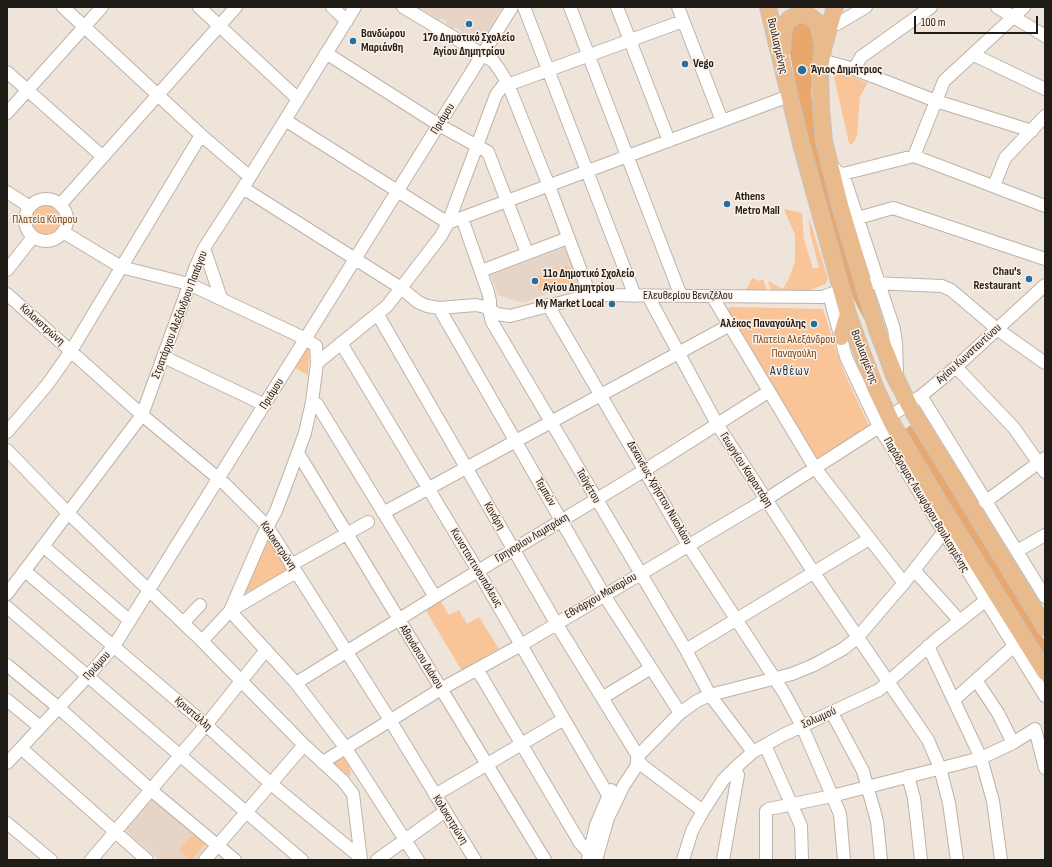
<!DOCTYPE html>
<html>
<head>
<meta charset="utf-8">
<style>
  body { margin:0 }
  #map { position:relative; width:1052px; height:867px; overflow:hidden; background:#efe4da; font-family:"Sofia Sans Condensed",sans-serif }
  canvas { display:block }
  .frame { position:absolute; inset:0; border:8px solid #201c18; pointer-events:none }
  .scale { position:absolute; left:914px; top:16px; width:124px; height:18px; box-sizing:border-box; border:2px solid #201c18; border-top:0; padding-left:5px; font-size:12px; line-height:14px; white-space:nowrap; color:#201c18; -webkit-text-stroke:3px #fdf1e7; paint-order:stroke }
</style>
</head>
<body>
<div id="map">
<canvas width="1052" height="867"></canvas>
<div class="frame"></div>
<div class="scale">100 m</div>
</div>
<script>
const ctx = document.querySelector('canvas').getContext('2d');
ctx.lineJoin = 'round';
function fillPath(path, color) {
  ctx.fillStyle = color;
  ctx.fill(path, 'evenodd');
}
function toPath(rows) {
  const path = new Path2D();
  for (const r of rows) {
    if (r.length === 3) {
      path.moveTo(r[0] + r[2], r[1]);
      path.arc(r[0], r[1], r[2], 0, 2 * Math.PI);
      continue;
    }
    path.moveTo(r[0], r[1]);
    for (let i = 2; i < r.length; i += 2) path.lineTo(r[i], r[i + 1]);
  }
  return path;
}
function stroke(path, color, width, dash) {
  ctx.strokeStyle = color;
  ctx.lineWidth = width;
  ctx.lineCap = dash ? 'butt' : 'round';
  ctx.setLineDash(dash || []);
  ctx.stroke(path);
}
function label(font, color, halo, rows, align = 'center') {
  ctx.font = font + ' "Sofia Sans Condensed",sans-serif';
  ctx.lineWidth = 3;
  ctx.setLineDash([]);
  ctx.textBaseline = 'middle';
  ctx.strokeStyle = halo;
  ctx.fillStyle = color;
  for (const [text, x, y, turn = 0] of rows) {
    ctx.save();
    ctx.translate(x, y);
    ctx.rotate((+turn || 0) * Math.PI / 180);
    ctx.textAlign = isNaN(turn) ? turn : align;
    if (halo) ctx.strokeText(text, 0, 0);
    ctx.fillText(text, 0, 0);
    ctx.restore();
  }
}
fillPath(toPath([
  [417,7,503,7,481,43,474,39,471,42,461,34,461,31,456,28,452,29,446,26,446,21,442,19,439,20],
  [565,247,580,289,565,293,562,288,523,303,498,295,491,275],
  [151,799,153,799,207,843,206,848,196,860,159,860,127,832,126,827]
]), '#e6d5c6');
fillPath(toPath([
  [844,73,868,83,860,96,857,136,852,145,849,143,834,77,835,74],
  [45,220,16],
  [784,209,802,213,804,239,813,269,819,267,810,233,809,217,828,279,825,284,806,292,772,293,768,281,783,289,789,278,795,262,795,235],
  [567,265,573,282,541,294,535,277],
  [752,278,759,281,763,279,768,293,745,292],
  [730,307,823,309,842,368,869,426,817,459,731,318,728,309],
  [307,348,309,349,308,375,295,368],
  [269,538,289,569,244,594,267,539],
  [440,600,449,615,459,610,467,624,479,617,499,649,462,671,425,609],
  [345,754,351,773,350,777,333,763],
  [194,833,206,843,190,860,179,850]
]), '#f9c497');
fillPath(toPath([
  [807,21,817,38,811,93,819,155,857,292,893,393,886,379,865,321,851,294,809,154,787,39,790,23],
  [911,425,1045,641,1045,658,904,430]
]), '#e9a76c');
const minor = toPath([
  [63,7,201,135,250,177],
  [199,7,298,99],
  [332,7,347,21],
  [403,7,493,61,499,69,508,84,549,186,590,295],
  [524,7,635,296],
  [570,7,681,296],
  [617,7,669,141],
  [678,7,722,121],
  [997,7,1045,36],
  [829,26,837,24,866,7],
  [326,53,439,125,488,152,527,253],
  [974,55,1045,89],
  [821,60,854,69,936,101,1032,131],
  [854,69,861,57,931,7],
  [7,72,103,157],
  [7,113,102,7],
  [285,120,448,223,789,96],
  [914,156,944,81,1024,7],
  [829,163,838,172,843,174,914,156,1045,206],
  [843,174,894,329,896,343,897,372],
  [994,186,1005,158,1045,116],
  [243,188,401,288,418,302,427,306,439,308,476,305,485,307,497,314,510,316,590,295,822,297,842,290],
  [7,192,30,207],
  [46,220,21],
  [60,205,236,7],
  [462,218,488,292,490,301,490,314,492,322,686,650,710,695,753,752],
  [858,218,893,208,1045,259],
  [63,232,121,267,189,284,306,339,316,346,317,363,312,402,305,433,290,474,276,511,263,535,230,611,202,641],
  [204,248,221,298],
  [7,270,33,237],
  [481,271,568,238],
  [872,283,942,286,951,290,997,329,1045,363],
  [7,294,142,415,225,484,267,526,390,720,475,860],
  [648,296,717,424,814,573,928,740,940,768,949,803,957,860],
  [712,296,815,468,904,583],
  [831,302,846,357,879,427,1045,696],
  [548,305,688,545,784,693,802,726,840,814,844,860],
  [439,308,604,595,680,713],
  [378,315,556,623,638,756],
  [341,343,478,571,608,795],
  [164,357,265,405],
  [317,363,387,306,441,236,448,223,496,95,502,87,683,21],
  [956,367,1014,428,1045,472],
  [921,396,1045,597],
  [312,402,317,404,435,597],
  [889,417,921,396,956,367,1045,285],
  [7,432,47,385,71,351,201,135],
  [7,450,68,513,202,641,304,745,343,781,353,794,361,860],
  [298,453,545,860],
  [985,502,1045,458],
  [383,513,730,325],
  [43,546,130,621],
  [1017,551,1045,535],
  [291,565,368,522],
  [914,570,959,620],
  [25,571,206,725,270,783,360,857],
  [7,594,142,415,196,266,204,248,243,188,355,7],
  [7,607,302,860],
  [230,611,296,683,345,747,418,860],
  [230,611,296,572],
  [183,623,200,605],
  [928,646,981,758,993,801,1001,860],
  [686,650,869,539],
  [7,665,59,708,151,790,235,860],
  [477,669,580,843,589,853],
  [976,680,998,713,1013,743],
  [296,683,435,597,645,470,768,392],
  [602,698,651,668],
  [7,700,40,727],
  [954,700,1014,646],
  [832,713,863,771,877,821,881,860],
  [765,745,801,826,802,860],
  [21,748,147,860],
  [637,759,643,766,703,811],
  [323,762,441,689,521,645,765,500,879,427],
  [7,763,88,676,114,646,512,7],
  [908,776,914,798,921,860],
  [435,795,564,719],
  [7,823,51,860],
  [588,859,596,825,611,790],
  [91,860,206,725,266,650],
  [205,860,304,745],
  [377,860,444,812],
  [596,860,608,818,624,785,636,767,638,756,680,713,697,701,710,695,792,674,814,665,843,649,857,638,904,583,943,533],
  [683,860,692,831,703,811,723,780,735,768,753,752,783,735,879,690,938,638,985,601],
  [723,860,738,775,735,768],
  [766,860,766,811,769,809,832,796,981,758,1013,743,1035,729,1045,768]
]);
const major = toPath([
  [768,7,801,144,848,314,875,387,893,425,934,494,1045,672],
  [835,7,823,49,820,70,821,108,824,141,840,205,878,333,897,380,909,405,1045,627],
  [782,49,783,34,786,23,789,19,799,14,810,16,818,23,823,45],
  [841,337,848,314]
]);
stroke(minor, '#bdb2a9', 14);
stroke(major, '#c5c4c3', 18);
stroke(minor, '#fff', 12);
stroke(major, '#e9ba8c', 16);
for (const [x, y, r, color] of [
  [469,24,4,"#2070a1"],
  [353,41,4,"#2070a1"],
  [685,64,4,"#2070a1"],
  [802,70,5,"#2070a1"],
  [727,204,4,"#2070a1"],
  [1029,279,4,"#2070a1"],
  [535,281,4,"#2070a1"],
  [612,304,4,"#2070a1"],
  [814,324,4,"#2070a1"]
]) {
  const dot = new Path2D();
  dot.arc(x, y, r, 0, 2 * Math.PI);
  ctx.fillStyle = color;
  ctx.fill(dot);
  stroke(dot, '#fdf1e7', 1.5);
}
label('bold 12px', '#201c18', '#fdf1e7', [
  ["Βανδώρου",361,34],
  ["Μαριάνθη",361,48],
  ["17ο Δημοτικό Σχολείο",469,38,"center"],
  ["Αγίου Δημητρίου",469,52,"center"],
  ["Vego",693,64],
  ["Άγιος Δημήτριος",811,70],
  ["Athens",735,197],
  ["Metro Mall",735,211],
  ["Chau's",1021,272,"right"],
  ["Restaurant",1021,286,"right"],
  ["11ο Δημοτικό Σχολείο",543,274],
  ["Αγίου Δημητρίου",543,288],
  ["My Market Local",604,304,"right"],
  ["Αλέκος Παναγούλης",806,324,"right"]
], 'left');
label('12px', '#201c18', '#fdf1e7', [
  ["Βουλιαγμένης",777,46,77],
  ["Πριάμου",443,119,-58],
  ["Ελευθερίου Βενιζέλου",688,296],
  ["Στρατάρχου Αλεξάνδρου Παπάγου",180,315,-69],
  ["Κολοκοτρώνη",42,325,42],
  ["Αγίου Κωνσταντίνου",969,354,-42],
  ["Βουλιαγμένης",864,357,69],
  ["Πριάμου",272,394,-58],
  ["Γεωργίου Καφαντάρη",746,470,57],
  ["Ταϋγέτου",588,486,60],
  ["Τεμπών",545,492,60],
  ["Δεκανέως Χρήστου Νικολάου",659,493,60],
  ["Παράδρομος Λεωφόρου Βουλιαγμένης",926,505,59],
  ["Κανάρη",494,516,59],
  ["Γρηγορίου Λαμπράκη",532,538,-31],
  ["Κολοκοτρώνη",278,546,56],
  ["Κωνσταντινουπόλεως",476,568,59],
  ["Εθνάρχου Μακαρίου",601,596,-30],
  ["Αθανάσιου Διάκου",421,657,58],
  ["Πριάμου",97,666,-49],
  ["Κρυστάλλη",193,714,41],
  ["Σολωμού",819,718,-24],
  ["Κολοκοτρώνη",450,820,58]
]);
label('12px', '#74481d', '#fdf1e7', [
  ["Πλατεία Κύπρου",45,220],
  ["Πλατεία Αλεξάνδρου",794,340],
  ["Παναγούλη",794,354]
]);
ctx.letterSpacing = '1px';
label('13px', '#11364e', '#fdf1e7', [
  ["Ανθέων",790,372]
]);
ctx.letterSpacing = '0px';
</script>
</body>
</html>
